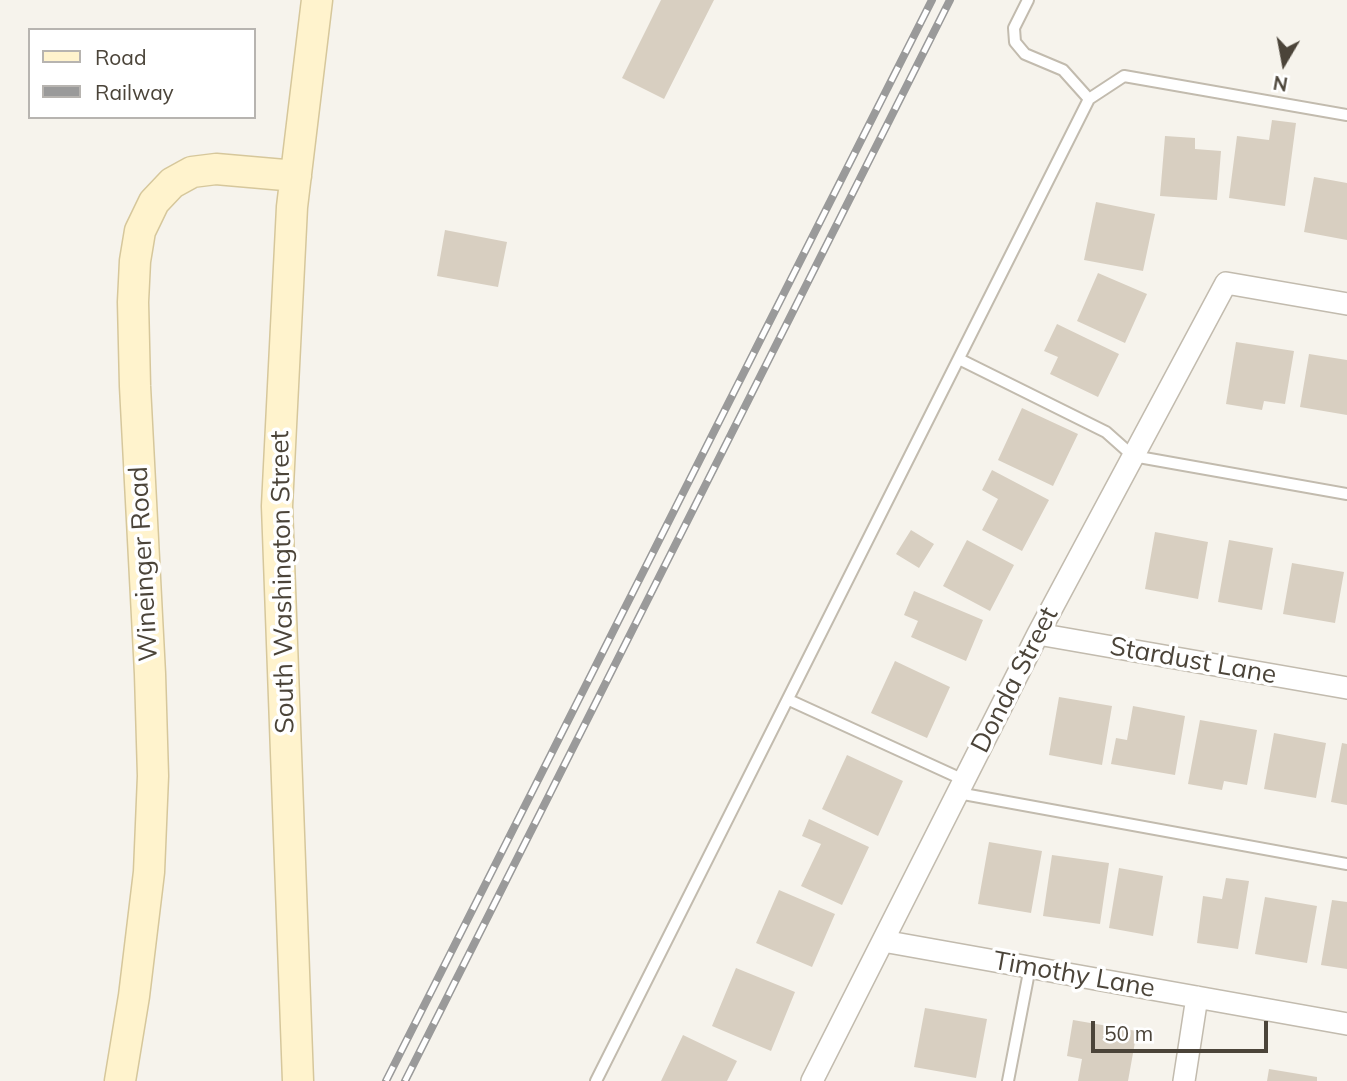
<!DOCTYPE html>
<html>
<head>
<meta charset="utf-8">
<style>
  body { margin:0 }
  #map { position:relative; width:1347px; height:1081px; overflow:hidden; background:#f6f3ec; font-family:Mulish,sans-serif }
  canvas { display:block }
  .legend { position:absolute; left:28px; top:28px; width:228px; height:91px; box-sizing:border-box; background:#fff; border:2px solid #b7b4b0; margin:0; padding:9px 12px; list-style:none; font-size:21px; color:#4b4439 }
  .legend li { display:flex; align-items:center; gap:14px; height:35px }
  .legend b { width:35px; border:2px solid #b7b4b0 }
  .north { position:absolute; left:1249px; top:28px; width:70px; height:70px; -webkit-text-stroke:5px #fff; paint-order:stroke; rotate:190deg; font-size:19px; font-weight:700; line-height:28px; text-align:center; color:#4b4439 }
  .north::after { content:''; display:block; margin:auto; width:24px; height:32px; background:#4b4439; clip-path:polygon(50% 0,100% 100%,50% 72%,0 100%) }
  .scale { position:absolute; left:1091px; top:1021px; width:177px; height:32px; box-sizing:border-box; border:4px solid #4b4439; border-top:0; padding-left:9px; font-size:21px; line-height:24px; white-space:nowrap; color:#4b4439; -webkit-text-stroke:5px #fff; paint-order:stroke }
</style>
</head>
<body>
<div id="map">
<canvas width="1347" height="1081"></canvas>
<ul class="legend">
<li><b style="height:9px;background:#fff3cd"></b>Road</li>
<li><b style="height:9px;background:#9a9a9a"></b>Railway</li>
</ul>
<div class="north">N</div>
<div class="scale">50 m</div>
</div>
<script>
const ctx = document.querySelector('canvas').getContext('2d');
ctx.lineJoin = 'round';
function fillPath(path, color) {
  ctx.fillStyle = color;
  ctx.fill(path, 'evenodd');
}
function toPath(rows) {
  const path = new Path2D();
  for (const r of rows) {
    path.moveTo(r[0], r[1]);
    for (let i = 2; i < r.length; i += 2) path.lineTo(r[i], r[i + 1]);
  }
  return path;
}
function stroke(path, color, width, dash) {
  ctx.strokeStyle = color;
  ctx.lineWidth = width;
  ctx.lineCap = dash ? 'butt' : 'round';
  ctx.setLineDash(dash || []);
  ctx.stroke(path);
}
function label(font, color, halo, rows, align = 'center') {
  ctx.font = font + ' Mulish,sans-serif';
  ctx.lineWidth = 7;
  ctx.setLineDash([]);
  ctx.textBaseline = 'middle';
  ctx.strokeStyle = halo;
  ctx.fillStyle = color;
  for (const [text, x, y, turn = 0] of rows) {
    ctx.save();
    ctx.translate(x, y);
    ctx.rotate((+turn || 0) * Math.PI / 180);
    ctx.textAlign = isNaN(turn) ? turn : align;
    if (halo) ctx.strokeText(text, 0, 0);
    ctx.fillText(text, 0, 0);
    ctx.restore();
  }
}
fillPath(toPath([
  [661,0,714,0,664,99,622,78],
  [1272,120,1296,123,1285,206,1229,198,1237,136,1269,140],
  [1165,136,1195,138,1195,149,1221,151,1217,200,1160,196],
  [1314,177,1347,183,1347,240,1304,232],
  [1096,202,1155,214,1143,271,1084,260],
  [445,230,507,242,498,287,437,276],
  [1098,273,1147,294,1125,343,1077,321],
  [1057,324,1119,354,1098,397,1050,374,1058,357,1044,351],
  [1236,342,1294,351,1285,404,1264,401,1262,410,1226,404],
  [1309,354,1347,360,1347,415,1300,407],
  [1022,408,1078,434,1053,486,998,460],
  [992,470,1049,500,1022,551,982,530,998,499,982,490],
  [911,530,934,544,919,568,896,554],
  [1155,532,1208,542,1198,599,1145,589],
  [967,540,1014,565,990,611,943,586],
  [1229,540,1273,548,1262,610,1218,602],
  [1292,563,1344,572,1335,623,1283,614],
  [914,591,983,620,966,661,911,637,918,621,904,615],
  [895,661,950,687,927,738,871,713],
  [1059,697,1112,706,1102,765,1049,755],
  [1133,706,1185,716,1175,775,1111,764,1116,738,1127,740],
  [1200,720,1257,730,1247,785,1224,781,1222,790,1188,784],
  [1274,733,1326,743,1316,798,1264,789],
  [1342,743,1347,744,1347,805,1331,802],
  [847,755,903,781,878,836,822,809],
  [809,819,869,847,842,905,801,886,821,844,802,836],
  [989,842,1042,851,1031,913,978,904],
  [1052,855,1109,863,1100,924,1043,916],
  [1119,868,1163,876,1153,936,1109,928],
  [1226,878,1249,881,1238,949,1197,943,1203,896,1222,899],
  [779,890,835,914,812,967,756,943],
  [1265,897,1317,906,1307,963,1255,954],
  [1332,900,1347,902,1347,969,1321,965],
  [736,968,795,992,771,1051,712,1026],
  [925,1008,987,1019,976,1078,914,1067],
  [1073,1020,1137,1031,1128,1081,1078,1081,1082,1059,1067,1056],
  [683,1035,737,1061,727,1081,661,1081],
  [1269,1069,1317,1077,1317,1081,1267,1081]
]), '#d8cfc1');
const lane = toPath([
  [1028,0,1014,28,1015,42,1025,54,1063,70,1089,99],
  [959,359,1106,432,1133,456,1347,494],
  [789,700,964,780],
  [958,793,1347,864],
  [596,1081,1089,99,1124,76,1347,115],
  [1008,1081,1030,967]
]);
const street = toPath([
  [1038,634,1347,688],
  [883,941,1347,1024],
  [812,1081,1038,634,1226,283,1347,304],
  [1184,1081,1197,997]
]);
const secondary = toPath([
  [120,1081,134,996,149,872,153,776,150,674,135,386,133,302,135,261,140,231,154,202,172,183,192,172,216,169,296,176],
  [298,1081,277,506,292,207,317,0]
]);
stroke(lane, '#c2bbae', 14);
stroke(street, '#c2bbae', 24);
stroke(secondary, '#d6c79b', 33);
stroke(lane, '#fff', 10);
stroke(street, '#fff', 21);
stroke(secondary, '#fff3cd', 30);
const rail = toPath([
  [386,1081,932,0],
  [405,1081,950,0]
]);
stroke(rail, '#9a9a9a', 8);
stroke(rail, '#fff', 5, [16]);
label('26px', '#4b4439', '#fff', [
  ["Wineinger Road",144,564,-93],
  ["South Washington Street",283,582,-91],
  ["Stardust Lane",1193,661,10],
  ["Donda Street",1015,680,-63],
  ["Timothy Lane",1074,975,10]
]);
</script>
</body>
</html>
